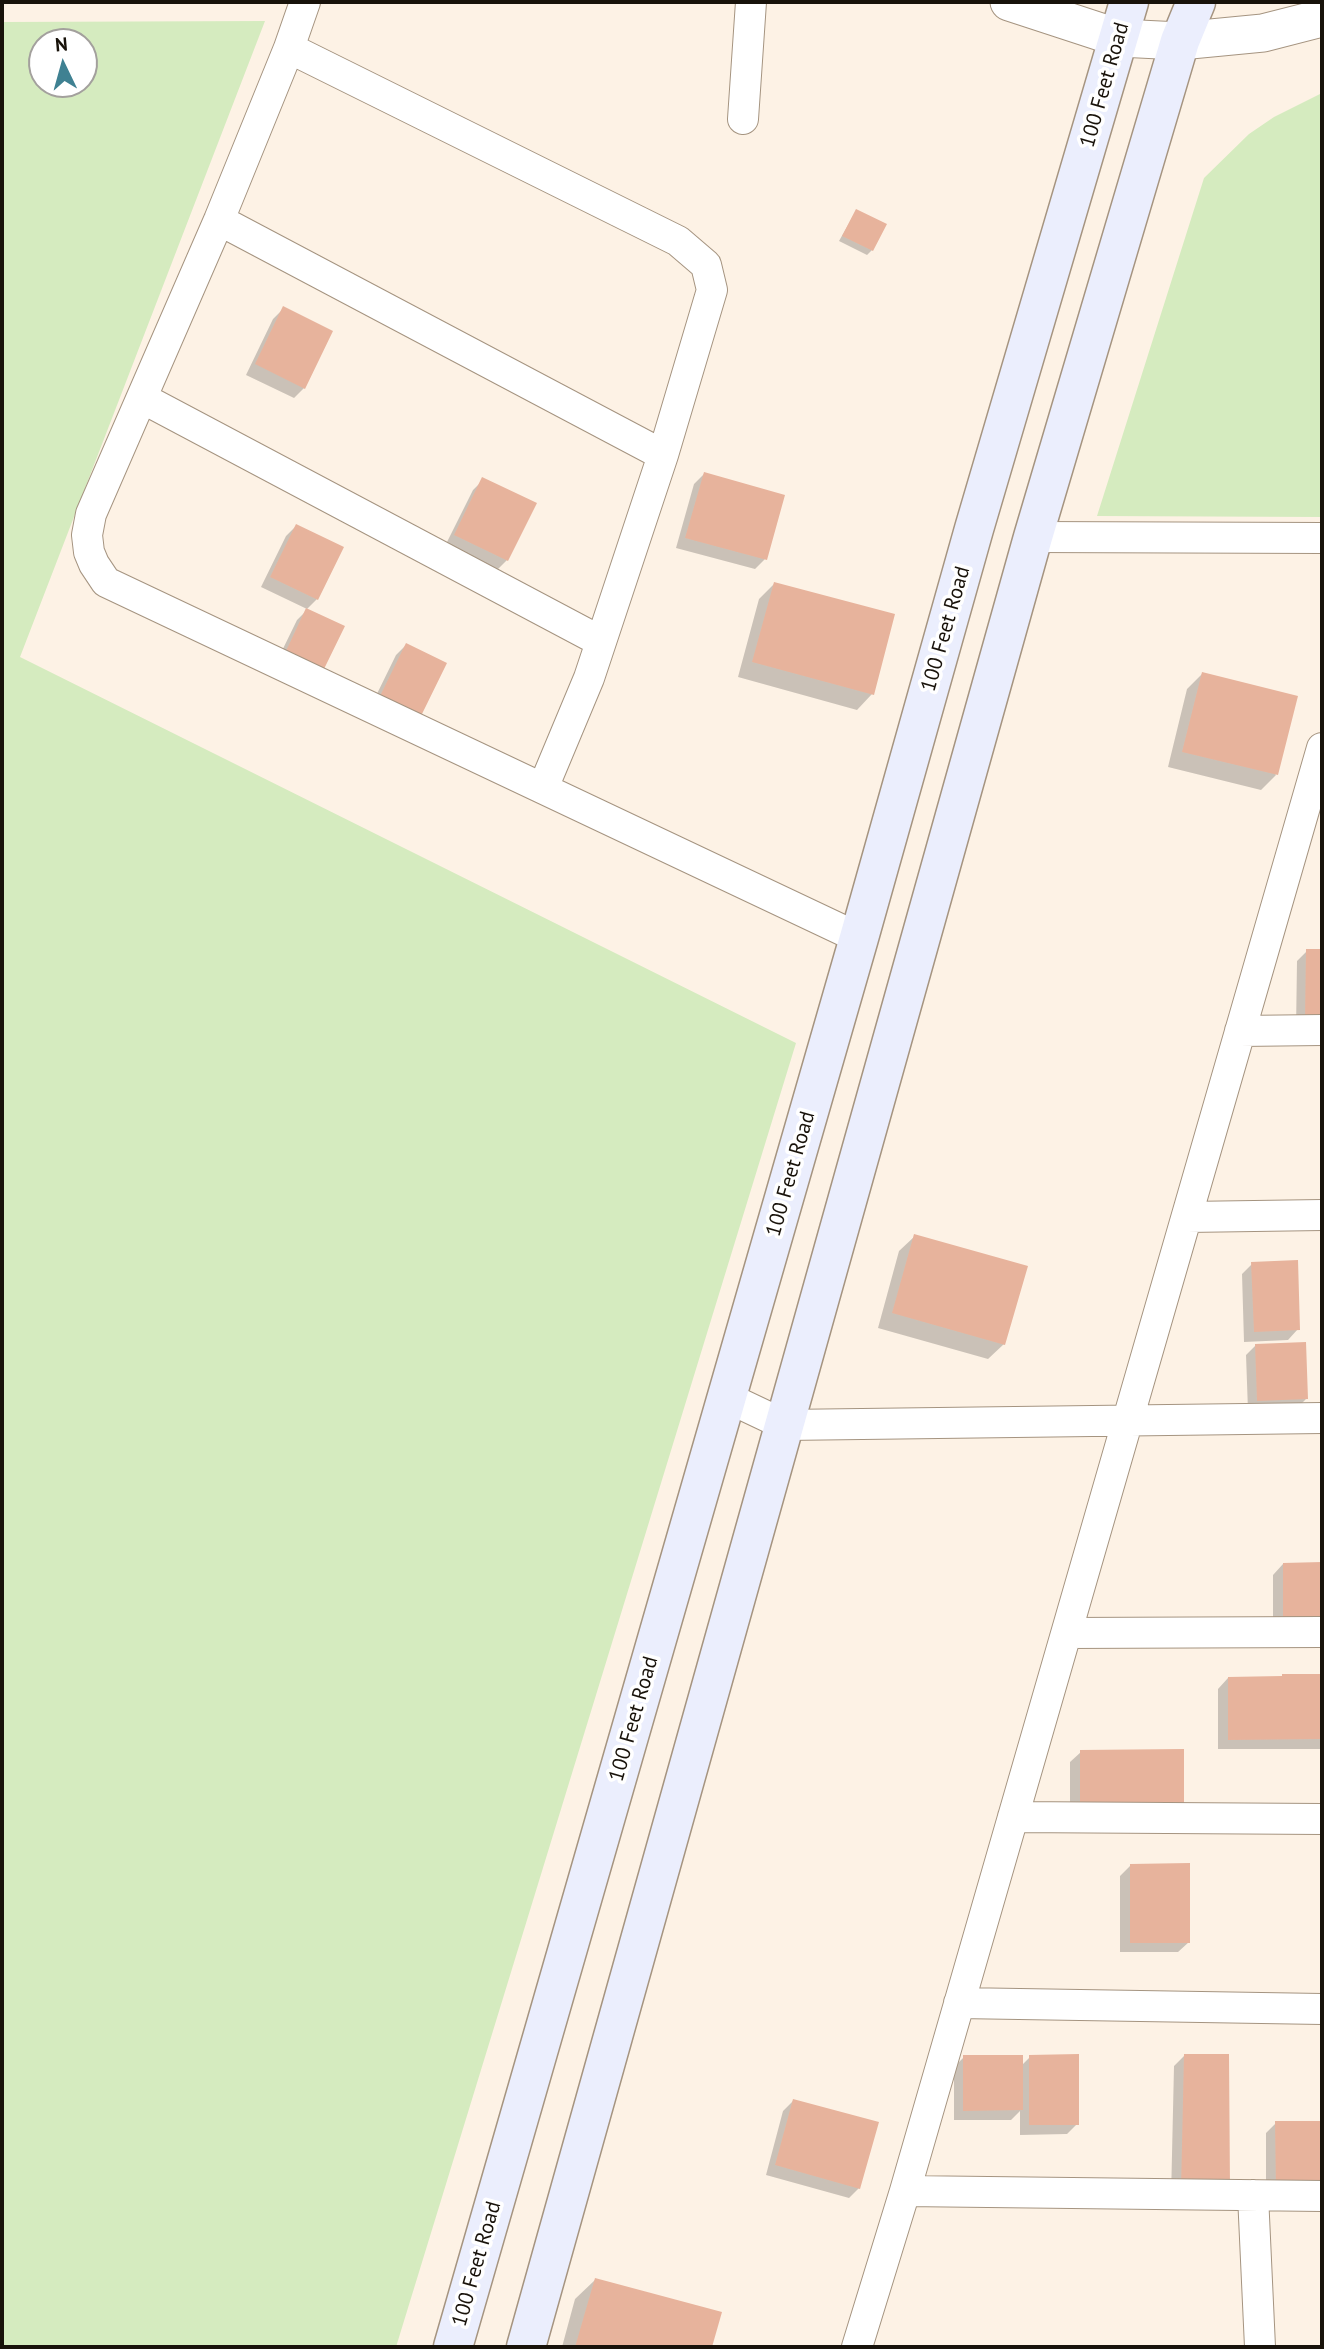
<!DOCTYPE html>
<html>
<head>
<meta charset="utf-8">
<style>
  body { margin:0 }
  #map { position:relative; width:1324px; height:2349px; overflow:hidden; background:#fdf2e5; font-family:"PT Sans",sans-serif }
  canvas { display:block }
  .frame { position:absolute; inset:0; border:4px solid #18120a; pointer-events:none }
  .north { position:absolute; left:28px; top:28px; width:70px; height:70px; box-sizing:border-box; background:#fff; border:2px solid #a3a09d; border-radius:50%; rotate:355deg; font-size:19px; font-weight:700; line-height:28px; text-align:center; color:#18120a }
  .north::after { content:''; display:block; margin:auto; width:24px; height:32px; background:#3f8192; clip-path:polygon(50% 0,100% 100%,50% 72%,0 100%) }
</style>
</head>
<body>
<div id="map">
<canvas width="1324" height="2349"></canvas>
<div class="frame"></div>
<div class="north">N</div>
</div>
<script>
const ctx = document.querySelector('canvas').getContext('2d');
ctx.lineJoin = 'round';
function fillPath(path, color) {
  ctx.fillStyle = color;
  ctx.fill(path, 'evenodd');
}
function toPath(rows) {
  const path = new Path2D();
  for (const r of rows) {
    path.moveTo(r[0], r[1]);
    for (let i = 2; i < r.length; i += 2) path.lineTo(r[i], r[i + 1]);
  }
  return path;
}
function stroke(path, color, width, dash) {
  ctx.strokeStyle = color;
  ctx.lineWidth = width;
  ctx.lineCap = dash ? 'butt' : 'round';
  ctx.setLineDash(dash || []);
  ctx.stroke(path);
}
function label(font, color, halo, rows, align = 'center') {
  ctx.font = font + ' "PT Sans",sans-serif';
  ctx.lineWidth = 7;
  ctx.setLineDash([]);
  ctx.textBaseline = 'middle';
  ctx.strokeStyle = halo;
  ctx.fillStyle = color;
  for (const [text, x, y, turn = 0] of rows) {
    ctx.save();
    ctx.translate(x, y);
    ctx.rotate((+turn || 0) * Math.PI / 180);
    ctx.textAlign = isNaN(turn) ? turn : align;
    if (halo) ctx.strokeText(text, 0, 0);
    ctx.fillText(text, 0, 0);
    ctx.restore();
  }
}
fillPath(toPath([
  [265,21,20,657,796,1043,396,2347,2,2347,2,22],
  [42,42,84,42,84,84,42,84],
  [1322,93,1322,517,1097,516,1204,178,1249,134,1274,117]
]), '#d5ebbf');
fillPath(toPath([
  [856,211,872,250,867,255,839,241],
  [283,309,304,388,294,398,246,375,273,319],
  [704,474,765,559,755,569,676,548,694,484],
  [483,480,507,560,497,570,445,546,473,490],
  [296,526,342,548,317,599,307,609,261,587,286,536],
  [774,584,872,694,857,710,738,677,759,599],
  [307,610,323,668,277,661,297,620],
  [406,645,445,664,371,706,396,655],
  [1202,674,1276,775,1261,790,1168,767,1187,689],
  [1307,951,1322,951,1322,1030,1296,1030,1297,961],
  [915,1236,1004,1344,988,1359,878,1328,899,1251],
  [1252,1264,1298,1329,1288,1340,1244,1342,1242,1274],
  [1256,1345,1306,1399,1296,1409,1248,1411,1246,1355],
  [1283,1564,1322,1564,1322,1634,1273,1634,1273,1575],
  [1322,1676,1322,1749,1218,1749,1218,1689,1228,1678],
  [1081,1752,1182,1809,1070,1820,1070,1762],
  [1130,1866,1189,1942,1178,1952,1120,1952,1120,1876],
  [1184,2056,1228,2188,1171,2198,1174,2066],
  [964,2057,1021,2066,1030,2057,1077,2124,1067,2134,1020,2135,1020,2111,1011,2120,954,2120,954,2067],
  [793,2101,859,2188,849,2198,766,2175,783,2111],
  [1276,2123,1322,2123,1322,2194,1266,2199,1266,2133],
  [595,2280,720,2313,710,2347,562,2347,575,2299]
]), '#0003');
fillPath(toPath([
  [856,209,887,224,873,251,842,236],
  [283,306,333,331,305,389,255,364],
  [704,472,785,495,767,560,685,538],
  [482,477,537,503,508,561,454,535],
  [296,524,344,547,318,600,270,577],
  [774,582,895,614,874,695,752,662],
  [306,608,345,626,324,669,286,651],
  [406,643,447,663,421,716,380,696],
  [1202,672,1298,696,1278,775,1182,752],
  [1306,949,1322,949,1322,1020,1305,1020],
  [914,1234,1028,1266,1005,1345,892,1313],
  [1298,1260,1300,1330,1254,1332,1251,1262],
  [1306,1342,1308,1399,1257,1401,1255,1344],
  [1322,1562,1322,1624,1283,1624,1283,1563],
  [1282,1674,1322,1674,1322,1739,1228,1740,1228,1677,1282,1676],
  [1184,1749,1184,1810,1080,1810,1080,1750],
  [1190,1863,1190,1943,1130,1943,1130,1864],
  [1079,2054,1079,2125,1029,2125,1029,2055],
  [1184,2054,1229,2054,1230,2189,1181,2189],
  [963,2055,1023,2055,1023,2110,963,2111],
  [793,2099,879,2122,860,2189,775,2165],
  [1275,2121,1322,2121,1322,2190,1276,2190],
  [595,2278,722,2312,712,2347,575,2347]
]), '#e7b39c');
const minor = toPath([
  [305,2,289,48,219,220,91,514,87,535,89,552,94,564,106,582,859,938],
  [289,48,678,241,706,265,712,290,663,455,589,678,543,788],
  [743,119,751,2],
  [219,220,663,455],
  [142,398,600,641],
  [1033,537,1322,538],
  [1240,1031,1322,1030],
  [1187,1217,1322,1215],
  [726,1397,785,1425,1322,1418],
  [1067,1633,1322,1632],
  [1013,1817,1322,1819],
  [959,2003,1322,2009],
  [905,2191,1322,2196],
  [1253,2195,1260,2347],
  [857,2347,905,2191,1322,748]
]);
const tertiary = toPath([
  [1009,2,1119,38,1180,41,1263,33,1322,18]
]);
const secondary = toPath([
  [453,2347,859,938,974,529,1129,2],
  [526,2347,1033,537,1180,41,1196,2]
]);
stroke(minor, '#a59480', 32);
stroke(tertiary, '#a59480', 39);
stroke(secondary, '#a59480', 41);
stroke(minor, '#fff', 30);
stroke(tertiary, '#fff', 37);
stroke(secondary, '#ebeefd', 38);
label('21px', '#18120a', '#fff', [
  ["100 Feet Road",1105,85,-74],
  ["100 Feet Road",946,629,-74],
  ["100 Feet Road",791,1174,-74],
  ["100 Feet Road",634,1719,-74],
  ["100 Feet Road",477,2264,-74]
]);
</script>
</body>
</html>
